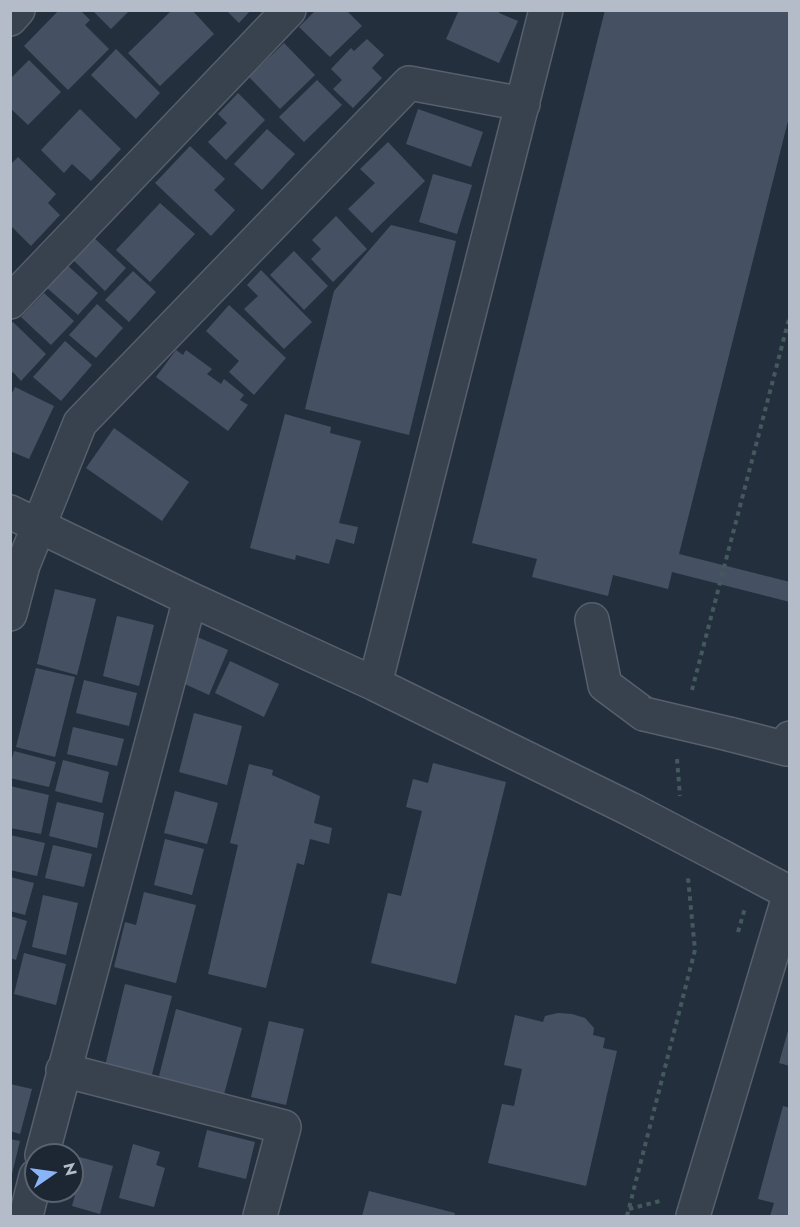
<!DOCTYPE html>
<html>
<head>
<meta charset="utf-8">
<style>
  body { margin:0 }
  #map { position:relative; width:800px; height:1227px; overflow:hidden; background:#242f3e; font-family:Jost,sans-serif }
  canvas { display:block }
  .frame { position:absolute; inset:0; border:12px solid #b4bcc9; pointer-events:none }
  .north { position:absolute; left:24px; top:1143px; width:60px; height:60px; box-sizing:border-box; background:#1d2633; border:2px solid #59626f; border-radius:50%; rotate:77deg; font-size:16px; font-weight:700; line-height:24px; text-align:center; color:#b4bcc9 }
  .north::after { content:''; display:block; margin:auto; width:21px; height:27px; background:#8ab4f8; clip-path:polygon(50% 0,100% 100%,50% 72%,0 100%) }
</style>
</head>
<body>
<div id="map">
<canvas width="800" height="1227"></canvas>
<div class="frame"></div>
<div class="north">N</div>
</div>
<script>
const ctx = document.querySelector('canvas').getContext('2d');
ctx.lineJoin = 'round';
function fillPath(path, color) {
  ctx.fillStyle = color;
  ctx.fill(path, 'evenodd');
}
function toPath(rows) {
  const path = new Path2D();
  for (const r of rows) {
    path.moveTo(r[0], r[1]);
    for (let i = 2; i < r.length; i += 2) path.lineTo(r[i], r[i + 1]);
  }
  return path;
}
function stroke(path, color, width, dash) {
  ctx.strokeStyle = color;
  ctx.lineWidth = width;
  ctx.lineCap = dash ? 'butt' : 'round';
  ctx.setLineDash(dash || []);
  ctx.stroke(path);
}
fillPath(toPath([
  [59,10,80,10,90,20,85,25,109,49,68,90,24,46],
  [92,10,130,10,111,29],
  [172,10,192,10,214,34,160,86,128,53],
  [226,10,251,10,239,23],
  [316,10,346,10,362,26,330,57,299,27],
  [459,10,500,10,499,13,518,21,499,63,446,39],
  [605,10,790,10,790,113,679,554,790,582,790,602,672,572,668,589,613,575,608,596,532,577,537,559,472,543],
  [367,39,384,55,372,68,382,78,353,108,333,89,342,80,331,69,351,48,354,51],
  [284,43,315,75,280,109,249,77],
  [116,49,160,93,136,119,91,75],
  [29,60,61,92,28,125,10,108,10,79],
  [317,80,342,105,304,142,279,117],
  [238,93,265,120,226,160,208,142,227,123,218,114],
  [80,109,121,149,91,181,72,164,64,173,41,150],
  [418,109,483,132,471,167,406,144],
  [267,129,295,154,262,190,234,164],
  [388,142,425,181,372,233,348,209,375,183,360,169],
  [190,146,225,179,214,190,235,210,211,236,155,183],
  [18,157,56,194,48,203,60,215,31,246,10,225,10,165],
  [433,174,472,185,457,234,419,222],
  [160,203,195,234,150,282,116,250],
  [336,216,367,249,333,282,311,259,321,249,312,240],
  [391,225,456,241,409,435,305,409,334,291],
  [90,234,126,268,105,291,69,256],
  [294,251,328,286,304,310,270,275],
  [67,265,98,293,78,315,47,288],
  [261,270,312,322,284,349,244,309,258,296,247,285],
  [133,271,156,292,129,322,105,300],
  [44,293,74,321,51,345,21,317],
  [97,304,123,328,96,358,69,335],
  [229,305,286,358,254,395,229,372,239,361,206,331],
  [13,322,46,354,21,381,13,372,10,374,10,324],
  [65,341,92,365,61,401,33,377],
  [176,350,183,355,186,350,212,369,207,374,221,384,224,379,244,395,240,400,248,405,228,431,156,377],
  [15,387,54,406,29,459,10,451,10,397],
  [285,414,331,427,330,433,361,441,339,523,358,527,354,544,336,539,329,564,296,555,295,560,250,548],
  [114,428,189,482,162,521,86,468],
  [55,589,96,599,77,675,37,664],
  [117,616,154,625,139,686,103,676],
  [195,636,228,650,209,695,176,680],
  [230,661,279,684,264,717,215,693],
  [36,668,75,677,55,757,16,747],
  [84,680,137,693,129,726,76,713],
  [194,713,242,726,227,785,179,772],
  [73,727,124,739,117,766,67,754],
  [14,751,56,762,49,787,10,778,10,766],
  [63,760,109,772,102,803,55,791],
  [433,763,506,782,456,984,371,963,388,893,401,896,422,811,406,807,413,779,428,783],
  [249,764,273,770,272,775,320,796,314,823,332,828,329,844,310,839,304,865,297,863,266,988,208,974,238,845,230,843],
  [10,786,49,795,41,834,10,828],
  [175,791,218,803,207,844,164,833],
  [57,802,104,813,97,848,49,836],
  [10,835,45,843,37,876,10,870],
  [165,839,204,849,192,895,154,885],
  [53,845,92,854,84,887,45,878],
  [10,877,34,883,25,915,10,911],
  [144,892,196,905,176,983,114,967,125,922,136,925],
  [43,895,78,903,66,955,32,947],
  [10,916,27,921,16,960,10,958],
  [24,953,66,964,56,1005,14,994],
  [125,984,172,996,150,1082,104,1070],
  [176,1009,242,1028,223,1098,158,1080],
  [558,1013,572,1014,585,1018,594,1028,593,1035,605,1038,603,1048,617,1051,586,1186,488,1163,502,1104,514,1106,522,1069,504,1065,515,1015,543,1022,545,1016],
  [269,1021,304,1029,286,1105,251,1097],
  [789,1027,790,1027,790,1066,779,1063],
  [10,1084,32,1089,20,1134,10,1131],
  [783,1106,790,1108,790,1216,770,1216,774,1203,758,1199],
  [207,1130,255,1142,246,1179,198,1167],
  [10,1139,20,1141,11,1178,10,1178],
  [133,1144,160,1152,156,1165,165,1168,154,1207,119,1198],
  [72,1155,113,1166,100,1214,72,1206,75,1195,62,1192,72,1191],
  [369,1191,455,1213,454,1216,362,1216]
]), '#455162');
const minor = toPath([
  [10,19,18,10],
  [10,302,289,10],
  [10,512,190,599,375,684,632,810],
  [10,614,23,565,80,423,409,83,523,104],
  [592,620,605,685,644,714],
  [375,684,546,10],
  [729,734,787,749,790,738],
  [722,857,790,893],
  [63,1070,284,1127,260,1216],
  [42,1155,190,599],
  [26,1216,36,1176],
  [693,1216,790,893]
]);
stroke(minor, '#565f6c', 36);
stroke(toPath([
  [692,690,790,315],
  [677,759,680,796],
  [738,932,745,908],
  [629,1209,660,1201],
  [627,1216,695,950,688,878]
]), '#44595c', 4, [4.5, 4.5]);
stroke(minor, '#38414e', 33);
const minorBridge = toPath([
  [644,714,729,734],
  [632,810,722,857]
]);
stroke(minorBridge, '#565f6c', 36, []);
stroke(minorBridge, '#38414e', 33);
</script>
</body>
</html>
